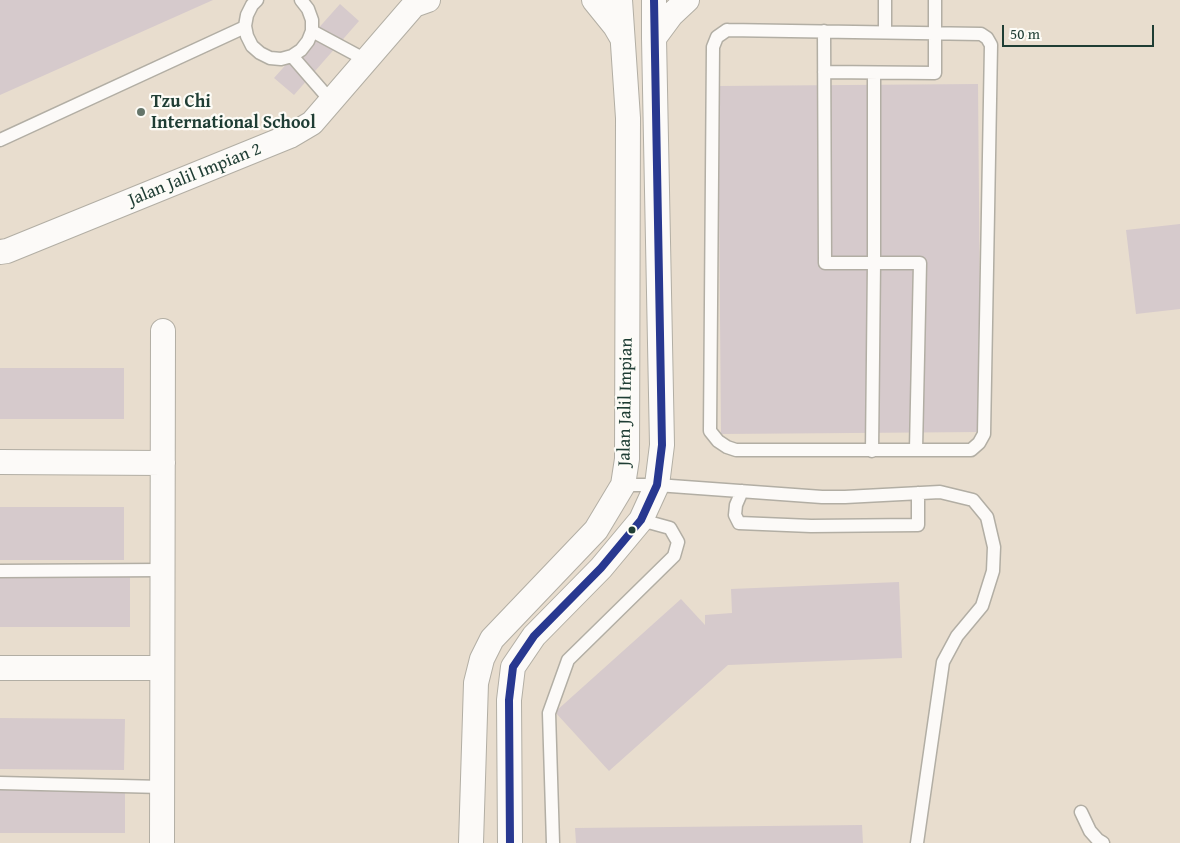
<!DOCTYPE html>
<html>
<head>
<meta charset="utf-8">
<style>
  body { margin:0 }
  #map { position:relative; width:1180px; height:843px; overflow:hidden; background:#e8ddce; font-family:"Gentium Book Plus",serif }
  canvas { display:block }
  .scale { position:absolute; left:1002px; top:25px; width:152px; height:22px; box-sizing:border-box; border:2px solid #1f3d34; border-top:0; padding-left:6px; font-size:15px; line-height:18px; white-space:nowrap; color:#1f3d34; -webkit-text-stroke:4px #fdfcf7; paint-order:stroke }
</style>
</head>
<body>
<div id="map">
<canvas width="1180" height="843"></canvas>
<div class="scale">50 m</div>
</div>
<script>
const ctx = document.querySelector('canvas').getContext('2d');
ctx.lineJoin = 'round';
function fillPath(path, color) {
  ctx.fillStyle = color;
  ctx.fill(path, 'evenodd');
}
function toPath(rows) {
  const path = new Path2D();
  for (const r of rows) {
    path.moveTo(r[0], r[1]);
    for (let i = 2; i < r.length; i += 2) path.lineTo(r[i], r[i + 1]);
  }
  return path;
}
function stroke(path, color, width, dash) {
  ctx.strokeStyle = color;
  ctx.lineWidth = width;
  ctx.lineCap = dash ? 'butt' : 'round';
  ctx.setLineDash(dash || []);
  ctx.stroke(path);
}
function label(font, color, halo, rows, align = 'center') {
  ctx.font = font + ' "Gentium Book Plus",serif';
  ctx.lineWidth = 4.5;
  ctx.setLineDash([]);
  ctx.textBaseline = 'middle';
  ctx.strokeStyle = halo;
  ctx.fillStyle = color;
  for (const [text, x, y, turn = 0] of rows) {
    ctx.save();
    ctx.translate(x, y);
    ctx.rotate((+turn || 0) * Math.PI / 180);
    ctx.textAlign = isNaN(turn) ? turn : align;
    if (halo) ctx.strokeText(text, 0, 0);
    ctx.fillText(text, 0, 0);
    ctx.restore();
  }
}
fillPath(toPath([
  [0,0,213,0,0,95],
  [340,4,359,21,294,95,274,78],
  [978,84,981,432,721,434,718,86],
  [1180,224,1180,309,1136,314,1126,230],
  [0,368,124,368,124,419,0,419],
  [0,507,124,507,124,560,0,560],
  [0,577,130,577,130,627,0,627],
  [899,582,902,658,728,665,609,771,555,712,681,599,705,625,705,615,732,613,731,589],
  [0,718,125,719,124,770,0,769],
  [0,789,125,789,125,833,0,833],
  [862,825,863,843,576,843,575,828]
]), '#d6cacc');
const lane = toPath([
  [257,0,252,5,247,15,245,26,247,36,252,46,260,53,270,58,281,59,292,56,301,50,308,41,312,31,312,20,308,9,301,0],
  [885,0,885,32],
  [727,30,981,34,987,38,991,45,984,434,979,443,971,450,736,450,727,447,718,441,710,431,713,47,717,37,727,30],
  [312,31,366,60],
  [824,31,825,263,874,263,874,73],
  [292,56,331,101],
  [824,72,935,73,935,0],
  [0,140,245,27],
  [872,451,874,263,920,263,916,449],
  [623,485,657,485,822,497,845,497,940,492,973,500,987,517,994,547,993,571,982,606,957,636,943,662,917,843],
  [742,491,736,505,735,515,739,523,811,526,918,525,918,493],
  [0,571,162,570],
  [0,783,162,787],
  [1081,812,1090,831,1098,840,1103,843],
  [553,843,549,713,568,660,674,556,678,542,670,528,641,520]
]);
const street = toPath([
  [594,0,615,26,622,38],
  [654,38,671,15,687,0],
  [0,252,7,251,290,136,312,123,414,5,428,0],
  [0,462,163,463],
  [0,668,162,668],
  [162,843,163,331],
  [471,843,476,683,482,659,492,639,596,530,623,485,627,459,628,118,620,0],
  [510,843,509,700,513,667,534,636,601,568,641,520,657,485,662,445,654,38,654,0]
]);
stroke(lane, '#b2aea4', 15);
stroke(street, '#b2aea4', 26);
stroke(lane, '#fcfaf8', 12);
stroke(street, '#fcfaf8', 24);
stroke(toPath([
  [510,843,509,700,513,667,534,636,601,568,641,520,657,485,662,445,654,0]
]), '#283890', 8);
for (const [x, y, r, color] of [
  [141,112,5,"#65756a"],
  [632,530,4.5,"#1f3d34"]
]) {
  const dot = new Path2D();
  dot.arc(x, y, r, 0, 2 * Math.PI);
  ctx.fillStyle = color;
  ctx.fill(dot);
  stroke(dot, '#fdfcf7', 2);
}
label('bold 18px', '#1f3d34', '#fdfcf7', [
  ["Tzu Chi",151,102],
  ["International School",151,123]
], 'left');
label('18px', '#1f3d34', '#fdfcf7', [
  ["Jalan Jalil Impian 2",195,175,-22],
  ["Jalan Jalil Impian",626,402,-89]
]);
</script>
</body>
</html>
